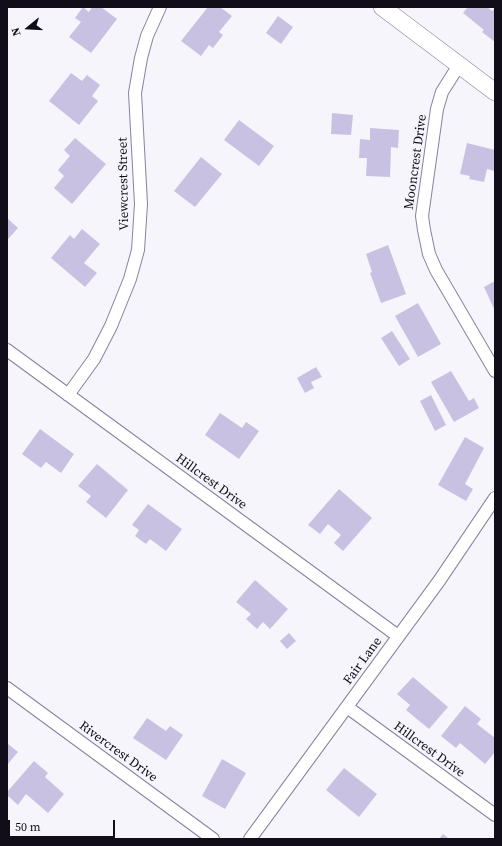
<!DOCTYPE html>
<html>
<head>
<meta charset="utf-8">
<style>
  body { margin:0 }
  #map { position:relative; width:502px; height:846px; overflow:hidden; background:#f6f5fb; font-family:"Source Serif 4",serif }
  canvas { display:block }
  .frame { position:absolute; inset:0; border:8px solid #120e19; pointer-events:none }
  .north { position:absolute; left:8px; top:8px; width:40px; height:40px; -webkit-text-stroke:3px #f6f5fb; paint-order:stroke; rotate:252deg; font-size:11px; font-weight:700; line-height:16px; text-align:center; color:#120e19 }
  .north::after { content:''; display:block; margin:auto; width:14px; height:18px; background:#120e19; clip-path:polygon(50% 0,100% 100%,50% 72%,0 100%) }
  .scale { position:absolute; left:8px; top:820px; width:107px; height:18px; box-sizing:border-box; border:2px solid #120e19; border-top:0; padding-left:5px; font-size:12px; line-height:14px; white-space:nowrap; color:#120e19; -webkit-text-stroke:3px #f6f5fb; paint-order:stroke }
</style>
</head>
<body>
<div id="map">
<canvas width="502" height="846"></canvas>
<div class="frame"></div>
<div class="north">N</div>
<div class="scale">50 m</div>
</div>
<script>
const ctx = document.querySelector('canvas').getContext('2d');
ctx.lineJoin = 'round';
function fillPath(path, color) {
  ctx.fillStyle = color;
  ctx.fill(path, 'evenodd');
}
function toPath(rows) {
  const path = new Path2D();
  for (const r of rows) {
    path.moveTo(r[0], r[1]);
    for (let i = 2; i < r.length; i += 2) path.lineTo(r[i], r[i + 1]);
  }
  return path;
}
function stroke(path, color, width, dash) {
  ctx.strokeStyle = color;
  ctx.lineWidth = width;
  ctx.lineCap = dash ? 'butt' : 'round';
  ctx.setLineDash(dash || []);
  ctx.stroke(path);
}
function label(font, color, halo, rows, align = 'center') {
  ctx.font = font + ' "Source Serif 4",serif';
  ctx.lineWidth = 4;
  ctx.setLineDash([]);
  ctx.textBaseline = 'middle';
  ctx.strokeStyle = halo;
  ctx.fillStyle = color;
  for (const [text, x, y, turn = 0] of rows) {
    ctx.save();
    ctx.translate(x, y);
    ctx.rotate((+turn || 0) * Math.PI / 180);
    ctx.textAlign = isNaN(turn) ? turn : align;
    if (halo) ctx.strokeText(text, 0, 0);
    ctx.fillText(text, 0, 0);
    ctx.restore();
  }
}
fillPath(toPath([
  [83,7,89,12,92,7,101,7,117,19,91,53,69,37,81,22,75,18],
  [208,7,220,7,232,16,219,32,223,35,213,48,209,45,201,56,181,41],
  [468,7,487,7,492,11,495,8,495,42,482,32,484,30,463,13],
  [278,16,293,27,281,44,266,33],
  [71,73,82,81,87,75,100,85,92,96,98,101,79,125,49,101],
  [332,113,353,115,351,135,331,134],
  [239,120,274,146,259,166,224,140],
  [370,128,399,130,398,148,391,147,390,177,366,176,367,158,359,158,360,139,370,140],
  [75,138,106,164,72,204,54,188,64,176,58,170,70,156,64,150],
  [467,143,495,150,495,171,487,169,484,182,469,179,470,176,460,174],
  [201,157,222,174,195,207,174,191],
  [7,218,18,228,8,239,7,238],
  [82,229,100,244,84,263,97,273,85,287,51,258,70,235,74,239],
  [388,245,406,294,381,303,370,273,372,272,366,254],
  [495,281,495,311,484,287],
  [418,303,441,344,418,357,395,316],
  [392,331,410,359,399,366,381,338],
  [316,367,322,377,311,382,314,388,305,393,297,378],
  [451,371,469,401,474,398,479,408,454,422,431,382],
  [431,395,446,425,435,431,420,401],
  [220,413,242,428,246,422,259,431,239,459,205,435],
  [40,429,74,454,61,473,46,462,41,468,22,454],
  [465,437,484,448,465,484,473,489,466,501,438,485],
  [97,464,128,490,106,518,86,502,91,496,78,486],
  [339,489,372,518,343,551,334,543,341,535,328,524,320,534,308,525],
  [148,504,182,529,166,551,150,539,146,544,135,536,139,530,132,525],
  [255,580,288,609,270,629,263,622,257,629,246,619,251,614,236,602],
  [289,633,296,641,287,649,280,641],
  [413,677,448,707,429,729,406,710,410,705,397,694],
  [465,706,481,719,477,724,495,738,495,752,485,764,460,743,456,748,441,736],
  [147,718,166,731,170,726,183,735,166,760,133,738],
  [7,743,18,752,7,765],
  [222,759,246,773,225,809,202,796],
  [34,761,48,773,45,777,64,794,48,813,26,794,18,805,7,795,7,792],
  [344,768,377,794,359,817,326,790],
  [443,834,449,839,439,839]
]), '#c9c1e1');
const minor = toPath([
  [459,65,442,92,437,109,422,216,424,230,429,254,436,270,495,371],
  [7,350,398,636],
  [68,395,94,359,111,326,130,279,138,250,141,204,135,93,141,58,147,36,160,7],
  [7,688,213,839],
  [347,707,495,815],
  [250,839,439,581,495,498]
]);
const secondary = toPath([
  [382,7,495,92]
]);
stroke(minor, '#8a82a0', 14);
stroke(secondary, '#8a82a0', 18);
stroke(minor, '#fff', 12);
stroke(secondary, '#fff', 17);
label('13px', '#120e19', '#f6f5fb', [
  ["Mooncrest Drive",416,162,-82],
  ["Viewcrest Street",124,184,-91],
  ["Hillcrest Drive",211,482,36],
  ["Fair Lane",363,661,-54],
  ["Hillcrest Drive",429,750,36],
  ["Rivercrest Drive",118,752,36]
]);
</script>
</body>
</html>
